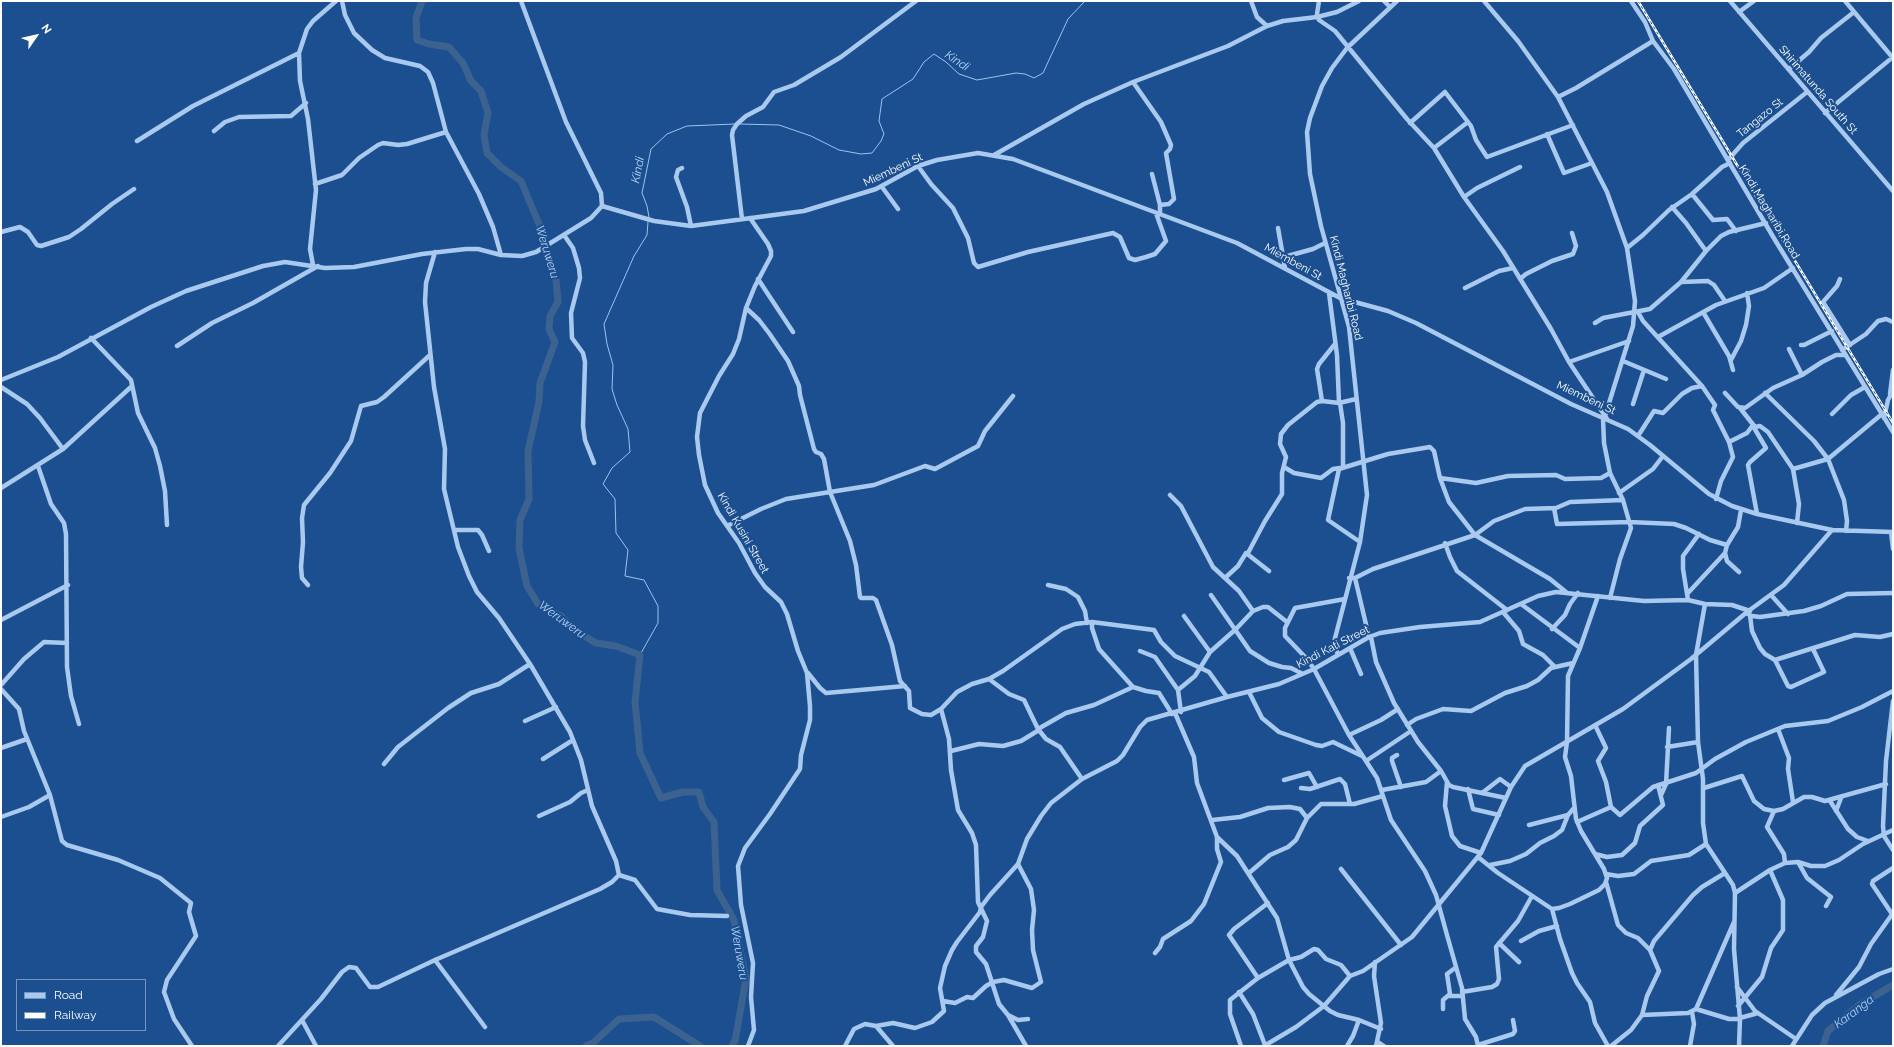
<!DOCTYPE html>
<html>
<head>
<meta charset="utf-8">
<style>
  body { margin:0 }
  #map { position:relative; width:1894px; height:1047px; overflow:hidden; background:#1b4f8f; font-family:Raleway,sans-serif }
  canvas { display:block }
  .frame { position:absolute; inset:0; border:2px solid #fff; pointer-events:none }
  .legend { position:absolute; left:16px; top:979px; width:130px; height:52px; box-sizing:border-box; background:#1b4f8f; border:1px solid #7695bc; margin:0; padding:5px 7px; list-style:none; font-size:12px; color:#fff }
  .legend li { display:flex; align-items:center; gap:8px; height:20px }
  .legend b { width:20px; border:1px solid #7695bc }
  .north { position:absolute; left:16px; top:16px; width:40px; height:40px; -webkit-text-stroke:3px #1b4f8f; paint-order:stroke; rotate:56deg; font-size:11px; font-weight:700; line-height:16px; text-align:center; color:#fff }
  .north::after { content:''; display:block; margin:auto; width:14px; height:18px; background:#fff; clip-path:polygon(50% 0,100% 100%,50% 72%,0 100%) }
</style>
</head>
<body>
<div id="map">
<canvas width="1894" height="1047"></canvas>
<div class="frame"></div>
<ul class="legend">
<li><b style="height:5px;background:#a9c9ee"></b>Road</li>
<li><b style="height:5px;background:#fff"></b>Railway</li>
</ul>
<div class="north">N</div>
</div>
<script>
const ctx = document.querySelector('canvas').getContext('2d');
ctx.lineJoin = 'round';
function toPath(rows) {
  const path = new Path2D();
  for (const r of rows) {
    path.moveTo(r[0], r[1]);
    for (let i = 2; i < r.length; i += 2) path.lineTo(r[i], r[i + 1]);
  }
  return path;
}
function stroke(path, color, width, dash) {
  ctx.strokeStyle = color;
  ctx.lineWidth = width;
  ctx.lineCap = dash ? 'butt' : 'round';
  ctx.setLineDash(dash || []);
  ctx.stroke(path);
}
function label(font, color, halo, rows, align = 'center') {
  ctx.font = font + ' Raleway,sans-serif';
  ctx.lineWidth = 4;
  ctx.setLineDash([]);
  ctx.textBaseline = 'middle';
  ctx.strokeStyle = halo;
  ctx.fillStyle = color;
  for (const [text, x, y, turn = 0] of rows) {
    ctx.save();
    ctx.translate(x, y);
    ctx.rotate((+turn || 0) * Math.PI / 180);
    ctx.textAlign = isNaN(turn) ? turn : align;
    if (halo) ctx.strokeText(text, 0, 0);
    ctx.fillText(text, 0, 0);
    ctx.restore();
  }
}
stroke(toPath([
  [740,124,779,125,811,136,839,150,861,154,872,153,881,141,884,134,879,121,882,99,913,79,924,62,934,54,946,62,959,74,977,80,1016,73,1025,74,1034,78,1043,73,1068,19,1085,1],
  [649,217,647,206,642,193,651,149,667,134,687,126,735,124],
  [640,655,658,623,658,606,644,580,625,576,628,550,616,533,615,499,603,484,612,468,630,452,628,429,617,405,612,389,613,365,607,344,604,324,634,256,647,235,648,222]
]), '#9cc4f0', 1);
stroke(toPath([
  [422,1,416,18,417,40,429,44,449,47,463,63,471,81,481,91,488,113,484,135,487,153,501,167,521,181,539,224,556,280,558,302,550,316,549,329,555,342,540,383,539,402,528,451,529,499,520,520,519,548,527,586,538,604,561,616,579,633,596,643,616,646,640,655,635,702,640,753,661,798,683,792,699,792,703,807,714,822,717,890,734,920,746,979,735,1041,732,1046],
  [586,1046,593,1043,619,1019,654,1017,700,1046],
  [1823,1046,1828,1031,1859,1005,1893,985]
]), '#3c6290', 7);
stroke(toPath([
  [342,1,345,15,354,33,372,50,385,58,420,66,428,72,433,83,446,132,479,194,493,227,501,255],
  [1251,1,1257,17,1267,26],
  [1319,1,1317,14,1319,20,1335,31,1407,119,1434,148,1464,197,1503,251,1551,329,1569,362,1607,419],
  [1384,1,1390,7],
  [1484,1,1518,41,1558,97,1607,192,1627,248,1635,301,1633,326,1605,416],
  [1631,1,1645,22,1653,41,1674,69,1775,240,1893,432],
  [1730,1,1893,191],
  [1845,1,1893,58],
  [1739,12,1754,1],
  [1789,69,1809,52,1821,38,1854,12],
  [1133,82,1161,122,1171,145,1170,149,1166,153,1174,199,1169,204,1160,205],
  [1558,97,1576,88,1653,41],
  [1825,113,1893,57],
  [1410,123,1445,92,1471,126,1476,140,1487,157,1573,125],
  [214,131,225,122,239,117,291,116,306,103],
  [1547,134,1564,173,1592,163],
  [137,141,193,106,299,53],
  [1434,148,1468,122],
  [994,155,1084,104,1133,82,1228,46,1267,26,1283,21,1317,17,1337,12,1359,1],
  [1728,160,1743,143,1807,92],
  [918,166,931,184,953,208,968,238,974,263,978,267,1028,252,1113,233,1120,237,1129,258,1135,260,1146,257,1155,254,1166,241,1156,213],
  [682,168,678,170,676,177,687,207,691,226],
  [1152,174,1160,205,1160,214],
  [315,184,342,175,359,158,378,145,383,143,398,145,407,144,446,132],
  [882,187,898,209],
  [1692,194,1713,220,1727,219,1736,231],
  [1464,197,1477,188,1520,167],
  [602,206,654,221,691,226,804,211,876,189,918,166,937,160,978,153,1013,159,1237,243,1340,298,1388,311,1416,323,1571,404,1628,429,1650,445,1709,494,1732,506,1757,514,1832,530,1893,532],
  [1672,207,1686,223,1706,251],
  [742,219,732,135,733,130,737,124,746,116,763,107,774,92,794,85,841,57,916,1],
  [1278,228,1285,268],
  [1,232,20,227,28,232,37,245,41,246,69,237,81,229,112,204,134,189],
  [564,235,573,248,579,268,580,278,571,313,572,338,583,353,585,362,583,426,585,440,594,463],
  [1627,248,1643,235,1669,210,1692,194,1722,167,1730,163],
  [1284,257,1313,249,1325,243],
  [313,265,310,249,316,190,308,119,300,81,299,53,307,29,313,21,336,1],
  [758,279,793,332],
  [1520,279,1526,274,1552,261,1573,254,1576,246,1572,233],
  [1840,279,1837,286,1823,302,1850,345],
  [1681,282,1708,281,1714,285,1725,301],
  [1465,288,1499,271,1513,268],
  [1329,293,1337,355,1339,403],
  [746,308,759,320,769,333,788,361,799,386,800,395,814,449,816,452,821,454,824,459,830,492,850,541,856,565,860,597,861,598,873,598,876,600,892,645,900,681,909,691,910,708,922,714,931,715,941,709,957,692,972,684,989,679,1009,694,1024,700,1038,729,1046,739,1060,747,1082,779],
  [1638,312,1643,321,1702,386,1715,405,1713,410,1729,442,1733,457,1721,481,1716,499],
  [1703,312,1729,356,1733,370],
  [1595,323,1603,318,1650,309,1681,282,1706,251,1721,236,1729,232,1766,223],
  [1658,337,1716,305,1764,288,1793,268],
  [91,338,131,380,138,413,155,448,160,466,165,491,167,525],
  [1801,345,1804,345,1832,331],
  [177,346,212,323,253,303,318,266],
  [1789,349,1802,375],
  [1842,350,1866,334,1878,321,1886,319,1893,322],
  [1731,360,1741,341,1746,325,1749,306,1747,293],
  [1623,361,1666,379],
  [1569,362,1629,341],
  [1,380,58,357,151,307,186,291,263,266,285,262,325,268,354,267,422,254,466,249,478,249,501,255,522,256,536,252,591,218,602,206,601,193,566,122,521,1],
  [1,387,27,404,40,418,63,449],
  [1725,393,1738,407,1745,408,1773,388,1802,375,1822,362,1836,355,1845,355],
  [1765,393,1814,441,1828,459,1844,500,1847,521,1846,531],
  [1890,394,1893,370],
  [1322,401,1317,369,1319,364,1335,344],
  [1340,403,1343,423,1343,468],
  [1633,404,1644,370],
  [1740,408,1755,427,1760,426,1768,432,1793,469],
  [1832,414,1851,395,1865,387],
  [1603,418,1604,443,1610,473,1623,500,1631,528,1620,559,1610,598],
  [1884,418,1888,400,1893,391],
  [1753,426,1766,448,1750,462,1748,465,1757,514],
  [1638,436,1654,411,1663,413,1682,394,1692,388,1702,386],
  [1729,442,1747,433,1753,425],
  [38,466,51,504,64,523,66,534,67,667,71,696,79,724],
  [1284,467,1294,473,1321,478,1333,469,1340,468],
  [1440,478,1476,483,1508,476,1556,475,1565,479,1601,478,1610,473],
  [1,488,63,449,132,386],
  [1619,493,1653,469,1663,456],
  [1170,495,1181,506,1213,567,1239,591,1253,611],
  [1554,508,1557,524,1629,522,1674,524,1686,528,1710,540,1727,545],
  [1797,523,1799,504,1793,469,1828,459,1882,414],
  [727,526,761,509,786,499,874,485,925,466,935,469,978,446,985,431,1013,396],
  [454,530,478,530,482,535,489,551],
  [1891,532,1893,549],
  [1360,542,1328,520,1339,469,1388,454,1430,447,1434,451,1440,478,1449,502,1475,535,1550,579,1566,592],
  [1445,543,1450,557,1457,571,1507,610],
  [1248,553,1265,521,1282,494,1282,473,1286,457,1280,444,1281,434,1288,425,1317,402,1322,401,1339,403,1356,399],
  [1739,572,1727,561,1725,553,1727,545,1738,527,1741,510],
  [1225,578,1238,566,1246,553,1269,571],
  [1349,578,1355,578,1373,569,1475,535,1494,521,1525,509,1556,508,1570,502,1623,500],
  [1355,578,1369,637],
  [308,585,302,578,301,567,303,542,302,518,304,505,330,473,351,441,361,406,377,402,384,397,430,355],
  [1048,585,1066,589,1078,597,1085,611,1087,623],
  [1688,593,1725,553],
  [1211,595,1250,651,1269,663,1282,667,1291,668,1301,673],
  [1771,595,1788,614],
  [1345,599,1295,608,1285,628,1285,636,1307,659,1314,669,1349,735,1377,778,1391,820,1425,871,1436,895,1447,935,1462,988,1465,1019,1476,1037,1478,1046],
  [1688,600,1683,569,1683,556,1699,534],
  [1521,604,1580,648],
  [1705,604,1696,655,1698,742,1703,779,1703,823,1706,844,1733,885,1735,893,1734,949,1740,1019,1739,1046],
  [1503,612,1519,631,1523,644,1543,655,1555,667],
  [1748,614,1752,616,1760,617,1804,611,1821,606,1847,594,1893,593],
  [1750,615,1752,631,1760,648,1765,654,1775,660,1855,635,1880,637,1893,634],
  [1184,616,1210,652],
  [1,620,68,585],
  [1092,622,1092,628,1099,649,1133,687],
  [1552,629,1565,615,1570,604,1578,593],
  [1371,637,1376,662,1394,703,1418,742,1441,771,1449,785,1453,787,1506,798],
  [1350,648,1361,674],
  [1140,651,1155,657,1178,690],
  [1338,655,1334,642,1360,542,1367,495,1349,327,1321,226,1310,174,1307,132,1310,118,1322,86,1332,68,1347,48,1397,1],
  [1775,660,1788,686,1791,687,1824,672,1813,649],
  [808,673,820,688,826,693,905,686],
  [989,679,1003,671,1062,629,1075,624,1092,622,1154,630,1161,642,1175,656,1209,672,1227,697],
  [1,685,24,659,44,642,67,643],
  [1,689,19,709,24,731,50,795,62,841,67,845,118,860,160,878,191,903,189,912,196,936,167,980,164,992,174,1019,192,1046],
  [1249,692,1262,718,1279,732,1316,745,1322,746,1333,742,1362,756],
  [1893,701,1886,761,1883,826,1884,836,1893,850],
  [941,709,949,739,951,770,958,810,972,833,976,845,978,902,987,921,983,937,976,946,976,952,986,964,999,1004,1008,1015,1026,1046],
  [1181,712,1178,690,1195,676,1210,652,1236,629,1253,611,1263,607,1268,607,1287,622],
  [1175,713,1194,757,1197,783,1217,837,1237,856,1277,918,1289,960,1303,987,1309,994,1330,1011,1338,1015,1359,1020,1381,1029],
  [525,721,556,707],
  [1407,725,1416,719,1443,709,1471,711,1505,693,1527,686,1538,680,1551,668,1573,663],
  [1595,725,1606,748,1598,761,1606,782,1611,807],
  [1038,729,1066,713,1094,705,1133,687,1146,691,1159,693,1172,714],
  [1778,729,1789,758,1788,769,1793,802],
  [1349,735,1381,720,1398,709],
  [1667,747,1698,742],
  [1,748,27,739],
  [951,751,979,744,1003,746,1021,741,1039,730],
  [1397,755,1392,758,1392,761,1401,787],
  [543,759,573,740],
  [1366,761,1411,731],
  [384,764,398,747,448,708,471,693,499,684,530,664],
  [1284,780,1309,773,1317,787],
  [1447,782,1445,806,1452,836,1460,846,1481,853],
  [1301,788,1310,789,1340,779,1345,784,1350,804],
  [1704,788,1742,776,1754,801,1764,809,1774,811,1783,809,1804,797,1812,797,1825,801,1886,784],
  [1468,789,1473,809,1499,815],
  [1382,790,1426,782,1441,771],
  [1482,793,1500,779,1511,787],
  [1661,795,1666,784,1669,728],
  [1830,801,1848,829,1857,837,1868,841],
  [1774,811,1767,827,1784,854,1785,863],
  [1836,811,1841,798],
  [539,816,570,802,581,793,588,790],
  [1,817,29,807,50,795],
  [1212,820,1240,817,1268,808,1290,807,1300,809,1307,818],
  [1577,822,1611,807,1620,815,1653,787,1696,773,1715,759,1746,742,1785,726,1828,721,1862,707,1893,691],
  [1529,825,1568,815],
  [1595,854,1607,857,1622,855,1635,843,1640,826,1663,805,1658,785],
  [1478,857,1498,873,1552,909,1559,908,1570,904,1599,890,1605,884,1607,878,1604,869,1581,831,1576,819,1571,776,1565,757,1567,742,1568,676,1580,648,1598,596],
  [1798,862,1807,878,1831,897,1826,906],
  [1490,865,1510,861,1526,854,1540,843,1554,836,1562,830,1568,815,1574,808],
  [1341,869,1401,945],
  [1249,873,1270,855,1288,847,1296,840,1307,818,1321,804,1354,804,1383,796],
  [1606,874,1618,876,1634,874,1651,861,1689,855,1706,844],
  [619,875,635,880,657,909,690,915,727,916],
  [1606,882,1618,925,1626,933,1638,938,1650,950],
  [1735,893,1770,870,1785,863,1798,862,1811,866,1825,866,1839,860,1863,844,1893,830],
  [1552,909,1560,939,1572,973,1577,983,1590,1002,1595,1023,1608,1046],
  [1892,914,1872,884,1873,881,1893,868],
  [1521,941,1539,931,1557,926],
  [1499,943,1519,962],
  [1155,953,1160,947,1163,939,1191,921,1204,904,1221,862,1217,849,1217,837],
  [435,960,485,1027],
  [1375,962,1374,976,1381,1023,1376,1046],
  [1258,978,1229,935,1234,929,1268,903],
  [1737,987,1755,1011,1796,1039],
  [1239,992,1253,1014,1265,1045],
  [1462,992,1492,987,1497,984,1499,979,1496,947,1518,921,1532,896],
  [1836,995,1859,967,1871,944,1893,913],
  [1449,996,1462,996],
  [943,1001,955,1003,967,997,973,998,986,986,993,982,1004,980,1032,988,1041,982,1033,950,1032,930,1034,910,1031,889,1018,864],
  [1738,1006,1762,977,1771,948,1783,930,1783,900,1770,870],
  [1443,1009,1443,1000,1450,994,1447,974,1455,968],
  [1696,1009,1729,1019,1740,1019],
  [1008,1015,1018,1020,1028,1019],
  [1642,1015,1688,1013,1696,1009,1734,922],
  [1740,1018,1758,1013],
  [302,1020,316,1046],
  [876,1026,893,1023,915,1028,932,1022,944,1011,940,988,945,966,952,950,957,942,980,912,981,907,990,895,1018,864,1027,839,1041,816,1051,803,1082,779,1117,761,1123,755,1140,727,1147,720,1227,697,1279,684,1314,669,1369,637,1380,633,1420,627,1480,622,1538,596,1556,592,1644,601,1688,600,1705,604,1732,605,1750,611],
  [1378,1042,1384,1046],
  [1478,1045,1513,1034,1515,1031,1513,1020],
  [278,1046,321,999,342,972,349,967,356,968,370,987,378,987,435,960,600,889,612,882,619,875,616,861,592,806,581,760,570,732,530,664,499,618,477,592,469,576,458,547,444,489,445,449,434,387,425,302,426,283,435,252],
  [748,1046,754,1030,751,997,753,963,741,905,738,866,745,848,770,814,800,769,801,755,810,720,810,706,807,673,798,651,787,614,781,602,765,587,755,573,739,543,718,513,705,485,699,455,697,437,700,413,719,376,733,354,739,339,746,308,755,286,771,256,771,251,768,244,750,218],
  [845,1046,854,1029,865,1024,876,1026,893,1046],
  [1241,1046,1230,1014,1230,1000,1258,978,1289,960,1301,957,1314,949,1318,950,1326,959,1341,965,1350,976],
  [1264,1046,1296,1027,1324,1006,1350,976,1363,971,1412,937,1481,853,1511,787,1525,766,1623,709,1691,659,1747,612,1784,585,1832,530],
  [1347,1046,1353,1036,1359,1020],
  [1611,1046,1631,1030,1642,1015,1647,996,1659,971,1650,950,1654,941,1693,895,1702,887,1725,873],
  [1690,1046,1694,1024,1692,1012],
  [1792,1046,1812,1015,1825,1003,1879,974,1893,969]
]), '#a9c9ee', 4.5);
const rail = toPath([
  [1638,1,1893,423]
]);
stroke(rail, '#fff', 2.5);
stroke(rail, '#1b4f8f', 1, [3]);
label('11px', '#fff', '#1b4f8f', [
  ["Shirimatunda South St",1818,90,49],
  ["Tangazo St",1760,118,-39],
  ["Miembeni St",893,170,-25],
  ["Kindi Magharibi Road",1769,212,59],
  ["Miembeni St",1293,262,29],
  ["Kindi Magharibi Road",1346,288,76],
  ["Miembeni St",1586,398,25],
  ["Kindi Kusini Street",743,533,60],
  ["Kindi Kati Street",1333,647,-27]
]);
label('italic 12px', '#b5d3f5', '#1b4f8f', [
  ["Kindi",957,61,33],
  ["Kindi",638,170,-79],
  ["Weruweru",547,252,73],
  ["Weruweru",562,620,36],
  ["Weruweru",739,953,80],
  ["Karanga",1854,1012,-37]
]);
</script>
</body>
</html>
